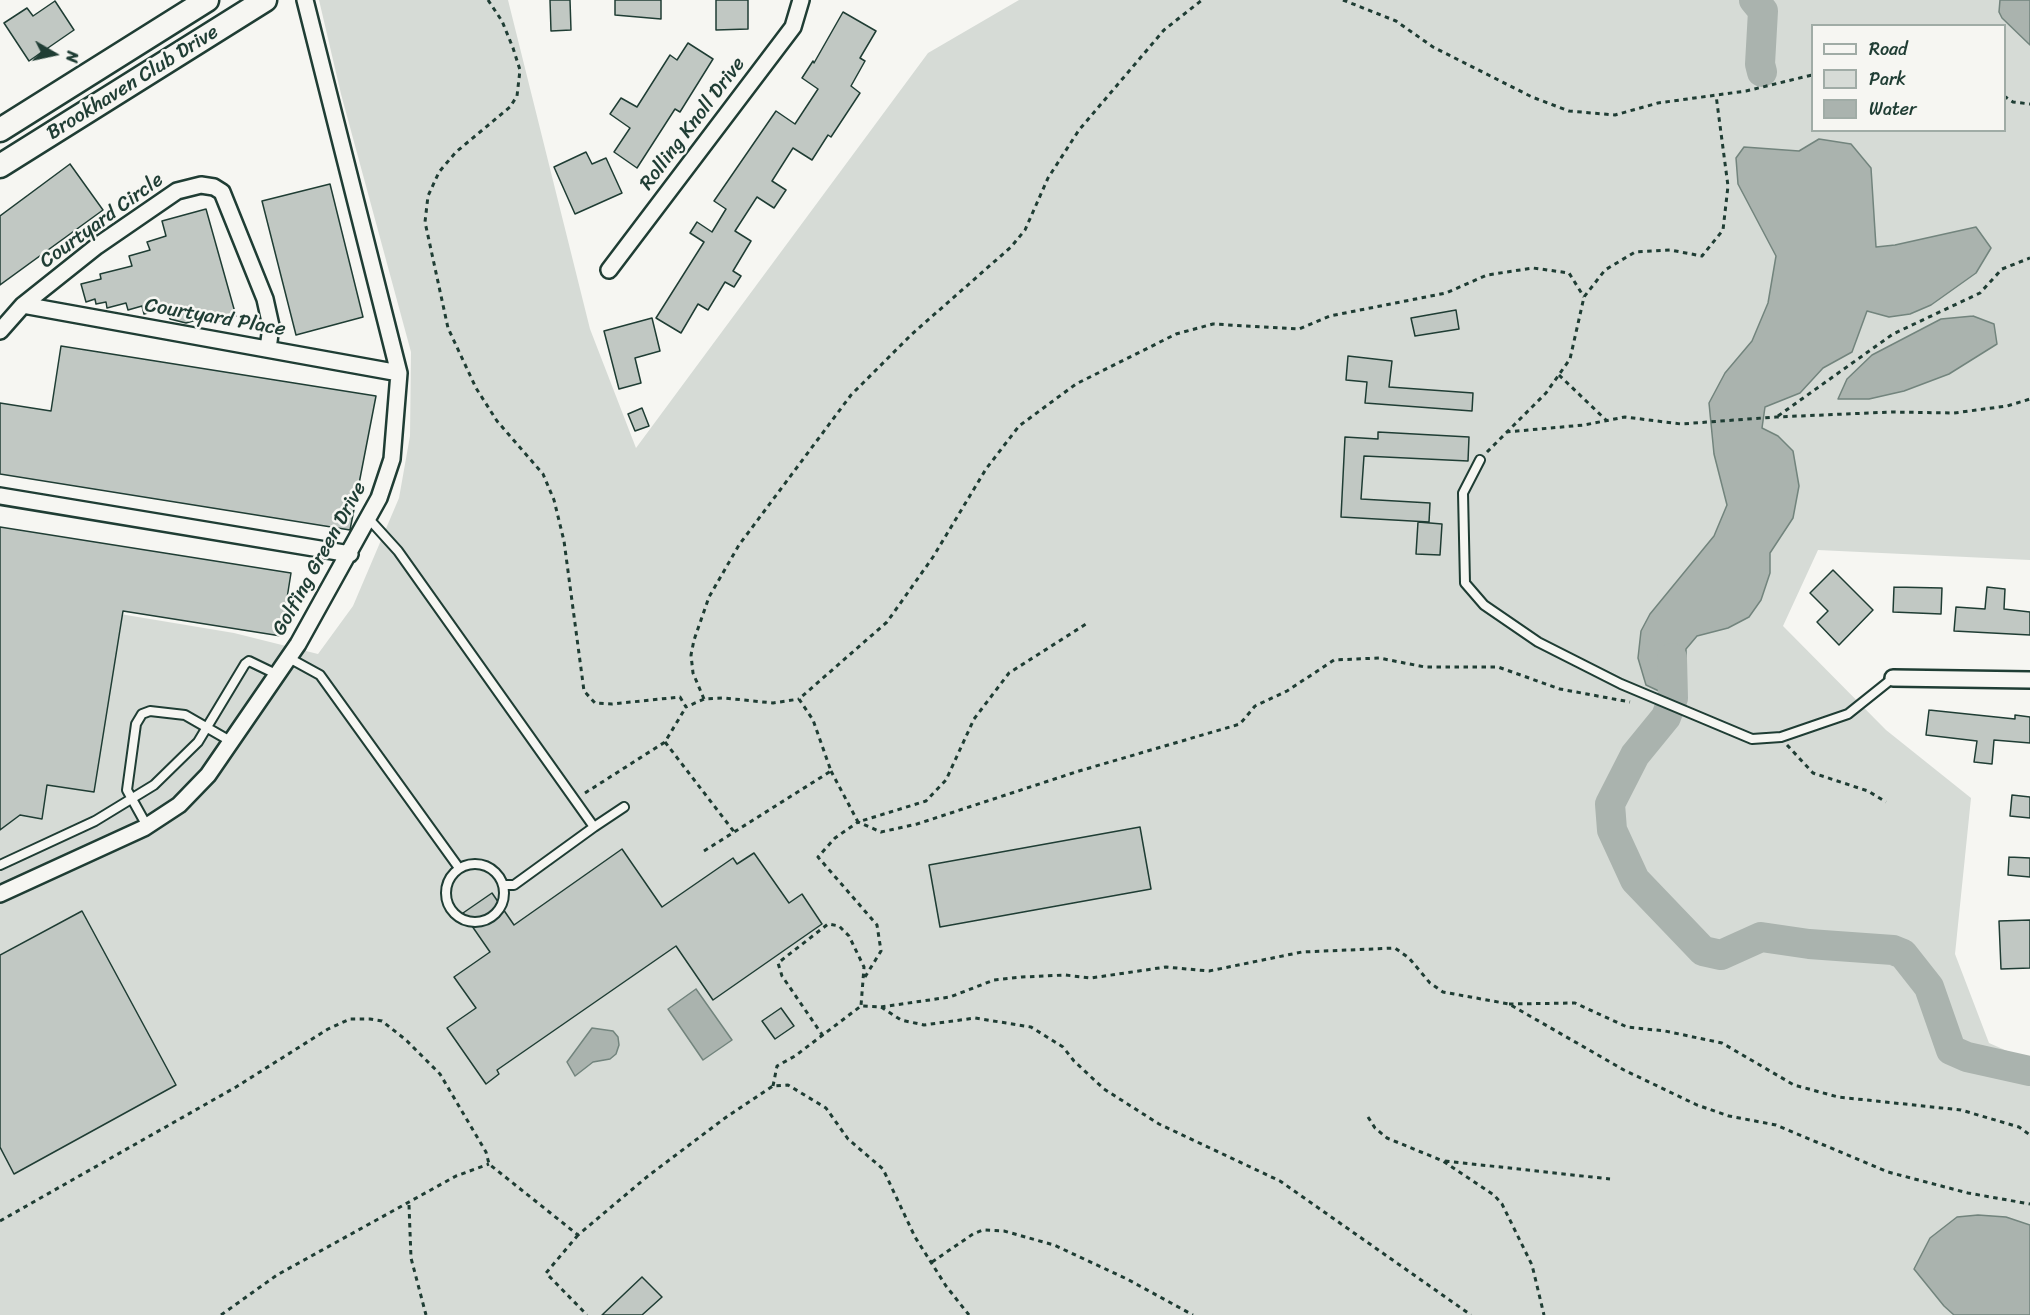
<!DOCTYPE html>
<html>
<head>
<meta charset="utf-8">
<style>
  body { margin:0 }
  #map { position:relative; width:2030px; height:1315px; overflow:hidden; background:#f6f6f2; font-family:Sriracha,sans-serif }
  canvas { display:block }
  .legend { position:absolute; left:1811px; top:24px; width:195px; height:108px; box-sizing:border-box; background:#f6f6f2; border:2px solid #a0aca6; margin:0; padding:8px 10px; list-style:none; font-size:18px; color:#1f3d34 }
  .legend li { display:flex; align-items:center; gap:12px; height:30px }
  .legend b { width:30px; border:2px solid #a0aca6 }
  .north { position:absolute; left:24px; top:24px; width:60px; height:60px; -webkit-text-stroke:4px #f6f6f2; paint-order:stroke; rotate:99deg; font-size:16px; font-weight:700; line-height:24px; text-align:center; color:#1f3d34 }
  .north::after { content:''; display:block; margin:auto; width:21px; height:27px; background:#1f3d34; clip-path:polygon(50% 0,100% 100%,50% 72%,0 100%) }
</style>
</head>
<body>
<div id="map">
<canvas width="2030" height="1315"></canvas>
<ul class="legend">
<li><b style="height:8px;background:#f6f6f2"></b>Road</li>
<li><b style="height:16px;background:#d6dbd6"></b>Park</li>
<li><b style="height:16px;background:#aab3ae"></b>Water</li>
</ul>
<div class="north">N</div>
</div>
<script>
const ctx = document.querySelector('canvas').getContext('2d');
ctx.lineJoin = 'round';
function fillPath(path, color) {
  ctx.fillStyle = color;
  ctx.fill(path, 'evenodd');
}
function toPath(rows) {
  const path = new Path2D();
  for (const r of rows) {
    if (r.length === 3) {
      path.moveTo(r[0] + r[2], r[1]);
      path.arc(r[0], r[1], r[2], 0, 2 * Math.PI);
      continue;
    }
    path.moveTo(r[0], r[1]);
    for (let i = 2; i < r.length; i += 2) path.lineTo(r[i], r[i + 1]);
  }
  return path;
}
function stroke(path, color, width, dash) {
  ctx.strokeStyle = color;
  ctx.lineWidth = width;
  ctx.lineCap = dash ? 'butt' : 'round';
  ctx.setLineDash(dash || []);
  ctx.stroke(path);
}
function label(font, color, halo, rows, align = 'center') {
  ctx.font = font + ' Sriracha,sans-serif';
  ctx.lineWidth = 5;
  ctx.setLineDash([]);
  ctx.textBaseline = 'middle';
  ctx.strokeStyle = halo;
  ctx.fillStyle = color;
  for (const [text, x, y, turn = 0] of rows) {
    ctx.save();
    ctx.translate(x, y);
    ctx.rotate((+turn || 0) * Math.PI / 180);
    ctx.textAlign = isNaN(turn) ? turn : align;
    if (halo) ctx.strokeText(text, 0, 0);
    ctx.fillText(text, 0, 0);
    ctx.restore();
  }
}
fillPath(toPath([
  [319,0,508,0,590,329,636,448,928,53,1019,0,2030,0,2030,560,1818,550,1783,626,1886,730,1971,798,1955,954,1989,1043,2030,1061,2030,1315,0,1315,0,594,234,633,318,654,353,606,399,498,410,436,411,352,341,94],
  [1812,26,2004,26,2004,130,1812,130]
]), '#d6dbd6');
const water = toPath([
  [2000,0,2030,0,2030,45,2002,18,1999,12,2000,0],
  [1819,139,1851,144,1871,168,1876,247,1895,245,1976,227,1991,248,1976,273,1931,305,1910,314,1889,317,1867,311,1852,352,1823,368,1800,393,1765,407,1762,428,1778,436,1793,451,1799,486,1793,518,1770,553,1770,573,1761,600,1749,617,1728,628,1697,636,1686,649,1686,692,1678,700,1646,685,1638,658,1641,631,1650,614,1714,536,1727,505,1714,454,1709,403,1725,373,1752,341,1768,303,1776,256,1738,184,1736,158,1744,147,1799,151,1819,139],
  [1973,316,1994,324,1997,344,1949,374,1904,391,1869,399,1838,399,1847,379,1872,355,1941,319,1973,316],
  [696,989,732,1040,703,1060,668,1009,696,989],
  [592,1028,613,1031,618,1037,619,1045,616,1054,610,1059,593,1062,575,1076,567,1062,592,1028],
  [1978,1215,2006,1217,2030,1225,2030,1315,1954,1315,1944,1306,1914,1269,1930,1238,1957,1217,1978,1215]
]);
fillPath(water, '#aab3ae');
stroke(water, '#72847d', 1.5);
stroke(toPath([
  [1754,0,1763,11,1760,64,1762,72],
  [1672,658,1673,698,1666,717,1635,755,1610,804,1612,830,1635,880,1703,951,1721,955,1761,937,1809,944,1893,950,1903,954,1929,987,1951,1050,1967,1057,2030,1071]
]), '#aab3ae', 30);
const building = toPath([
  [550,0,570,0,571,30,551,31,550,0],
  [615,0,661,0,661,19,615,15,615,0],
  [716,0,748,0,748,29,716,30,716,0],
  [55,1,74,30,29,61,4,23,27,8,33,16,55,1],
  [843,12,876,31,860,58,865,61,851,86,860,93,831,137,828,135,812,160,793,148,772,181,786,190,774,208,757,197,735,231,751,241,733,271,741,276,734,287,725,282,708,310,698,304,681,333,656,318,704,242,690,233,697,222,712,232,726,209,714,201,776,111,795,124,818,89,802,78,813,61,814,63,843,12],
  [688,43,713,59,680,112,675,109,637,168,614,152,630,128,610,114,621,98,637,107,670,55,677,60,688,43],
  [586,152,592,164,606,158,622,193,575,214,554,167,586,152],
  [70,164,103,210,0,285,0,216,70,164],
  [330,184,363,317,296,335,262,201,330,184],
  [206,209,236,316,216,322,214,315,186,323,170,319,166,308,144,314,142,306,128,310,126,303,107,308,106,302,96,304,95,299,86,302,81,284,101,279,100,274,132,266,129,256,150,250,147,242,166,236,162,221,206,209],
  [1456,310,1459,329,1415,336,1411,318,1456,310],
  [652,318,660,351,635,358,641,383,619,389,604,331,652,318],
  [61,346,376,396,350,530,0,474,0,403,51,411,61,346],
  [1348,356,1392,361,1389,387,1473,393,1472,411,1365,403,1367,382,1346,380,1348,356],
  [642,408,649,426,635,431,628,414,642,408],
  [1378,432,1469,437,1468,461,1364,456,1361,499,1430,503,1429,522,1341,517,1345,437,1378,439,1378,432],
  [1418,522,1442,524,1440,555,1416,554,1418,522],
  [0,527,291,573,281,636,123,611,94,792,47,785,42,819,20,815,0,830,0,527],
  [1833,570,1873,610,1839,645,1817,622,1828,611,1810,593,1833,570],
  [1894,587,1942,588,1941,614,1893,612,1894,587],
  [1987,587,2005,589,2004,609,2030,612,2030,635,1954,631,1956,607,1985,609,1987,587],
  [1929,710,2015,719,2015,715,2030,717,2030,743,1994,740,1992,764,1974,762,1977,741,1926,735,1929,710],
  [2012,795,2030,797,2030,818,2010,816,2012,795],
  [1140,827,1151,889,940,927,929,865,1140,827],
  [622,849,662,907,733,858,737,864,754,853,789,903,802,894,822,924,713,1000,676,946,497,1070,499,1074,486,1084,447,1028,476,1008,454,977,490,952,463,913,492,893,514,925,622,849],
  [2009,857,2030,858,2030,877,2008,875,2009,857],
  [82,911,176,1085,14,1174,0,1147,0,955,82,911],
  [2030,920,2030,968,2001,969,1999,921,2030,920],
  [781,1008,794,1026,775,1039,762,1021,781,1008],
  [642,1277,662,1297,642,1315,602,1315,642,1277]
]);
fillPath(building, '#c1c8c3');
stroke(building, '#1f3d34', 1.5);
const service = toPath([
  [1480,460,1463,493,1465,583,1484,605,1538,642,1621,684,1752,739,1781,737,1848,714,1893,678],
  [369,519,398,551,594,827,624,807],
  [289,658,320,675,459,868],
  [147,826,127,790,136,724,142,714,150,711,185,715,232,742],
  [475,893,29],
  [0,865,95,821,154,785,198,742,245,664,249,661,278,675],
  [504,885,514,885,594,827]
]);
const minor = toPath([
  [609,270,793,27,801,0],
  [23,305,399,373],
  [0,331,23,305,97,246,177,191,201,185,214,187,222,192,265,299,271,326,268,349],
  [0,496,350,554],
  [1893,678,2030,680],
  [0,894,144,828,179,805,208,775,298,644,379,498,392,459,399,373,305,0]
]);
const secondary = toPath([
  [0,130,207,0],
  [0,166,265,0]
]);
stroke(service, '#1f3d34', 12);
stroke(minor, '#1f3d34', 20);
stroke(secondary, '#1f3d34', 27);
stroke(toPath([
  [488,0,502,21,513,48,520,70,517,96,510,107,456,152,439,172,428,196,425,222,448,328,476,388,497,421,543,474,554,500,564,541,584,691,595,703,612,704,680,697,686,707,704,699,724,698,773,703,799,699],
  [1343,0,1396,21,1433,47,1532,97,1569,111,1615,115,1658,103,1746,91,1812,75],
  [2004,96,2013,102,2030,104],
  [1559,375,1607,421],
  [1778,416,1893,334,1980,293,2002,269,2030,258],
  [1506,432,1584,425,1625,417,1681,424,1776,417,1892,412,1954,413,2007,406,2030,399],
  [1487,452,1546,393,1570,359,1584,297,1605,270,1635,252,1670,250,1702,256,1723,230,1728,186,1716,95],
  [704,699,693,673,691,655,694,640,709,597,739,545,851,395,912,334,1011,247,1025,230,1048,178,1079,130,1164,30,1202,0],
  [665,742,735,833],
  [1787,745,1813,773,1868,791,1886,802],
  [831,771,858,822,926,801,946,780,974,719,1009,673,1086,624],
  [585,793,665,742,686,707],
  [704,851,831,771,813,720,799,699,887,622,933,557,986,469,1019,426,1076,384,1176,334,1213,324,1299,329,1330,316,1446,293,1487,275,1533,268,1569,273,1584,297],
  [865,977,881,951,877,925,818,857,835,838,858,822,881,832,917,824,1079,771,1240,724,1255,706,1287,691,1334,660,1379,658,1425,667,1498,667,1560,689,1630,702],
  [1509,1004,1575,1003,1627,1027,1665,1031,1722,1043,1794,1085,1838,1097,1961,1110,2019,1127,2030,1135],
  [881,1007,950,997,994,980,1022,977,1065,975,1091,978,1166,967,1209,971,1302,952,1395,948,1409,958,1430,983,1443,992,1509,1004,1624,1070,1697,1105,1729,1116,1776,1125,1888,1172,1968,1193,2030,1204],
  [823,1036,782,976,778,963,828,924,839,926,849,936,864,967,861,1006],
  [773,1086,777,1066,795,1056,861,1006,881,1007,901,1020,924,1025,975,1018,1031,1027,1063,1047,1074,1061,1104,1089,1159,1124,1280,1181,1471,1315],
  [1368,1117,1375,1128,1387,1138,1443,1161,1494,1195,1502,1204,1532,1265,1544,1315],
  [1445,1161,1610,1179],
  [409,1205,411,1258,426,1315],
  [0,1221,236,1087,328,1029,350,1019,370,1019,382,1021,406,1040,440,1074,486,1152,489,1164,578,1235,648,1176,725,1118,773,1086,788,1085,826,1108,848,1139,883,1169,915,1237,946,1286,969,1315],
  [578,1235,546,1273,587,1315],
  [932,1262,973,1234,983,1230,1004,1231,1054,1245,1127,1279,1193,1315],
  [221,1315,277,1275,456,1176,489,1164]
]), '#1f3d34', 3, [4.5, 4.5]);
stroke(service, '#f6f6f2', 8);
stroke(minor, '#f6f6f2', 15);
stroke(secondary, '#f6f6f2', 22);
label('20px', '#1f3d34', '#f6f6f2', [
  ["Brookhaven Club Drive",133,83,-32],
  ["Rolling Knoll Drive",693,124,-53],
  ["Courtyard Circle",102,221,-36],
  ["Courtyard Place",215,318,10],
  ["Golfing Green Drive",320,559,-61]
]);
</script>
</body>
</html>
